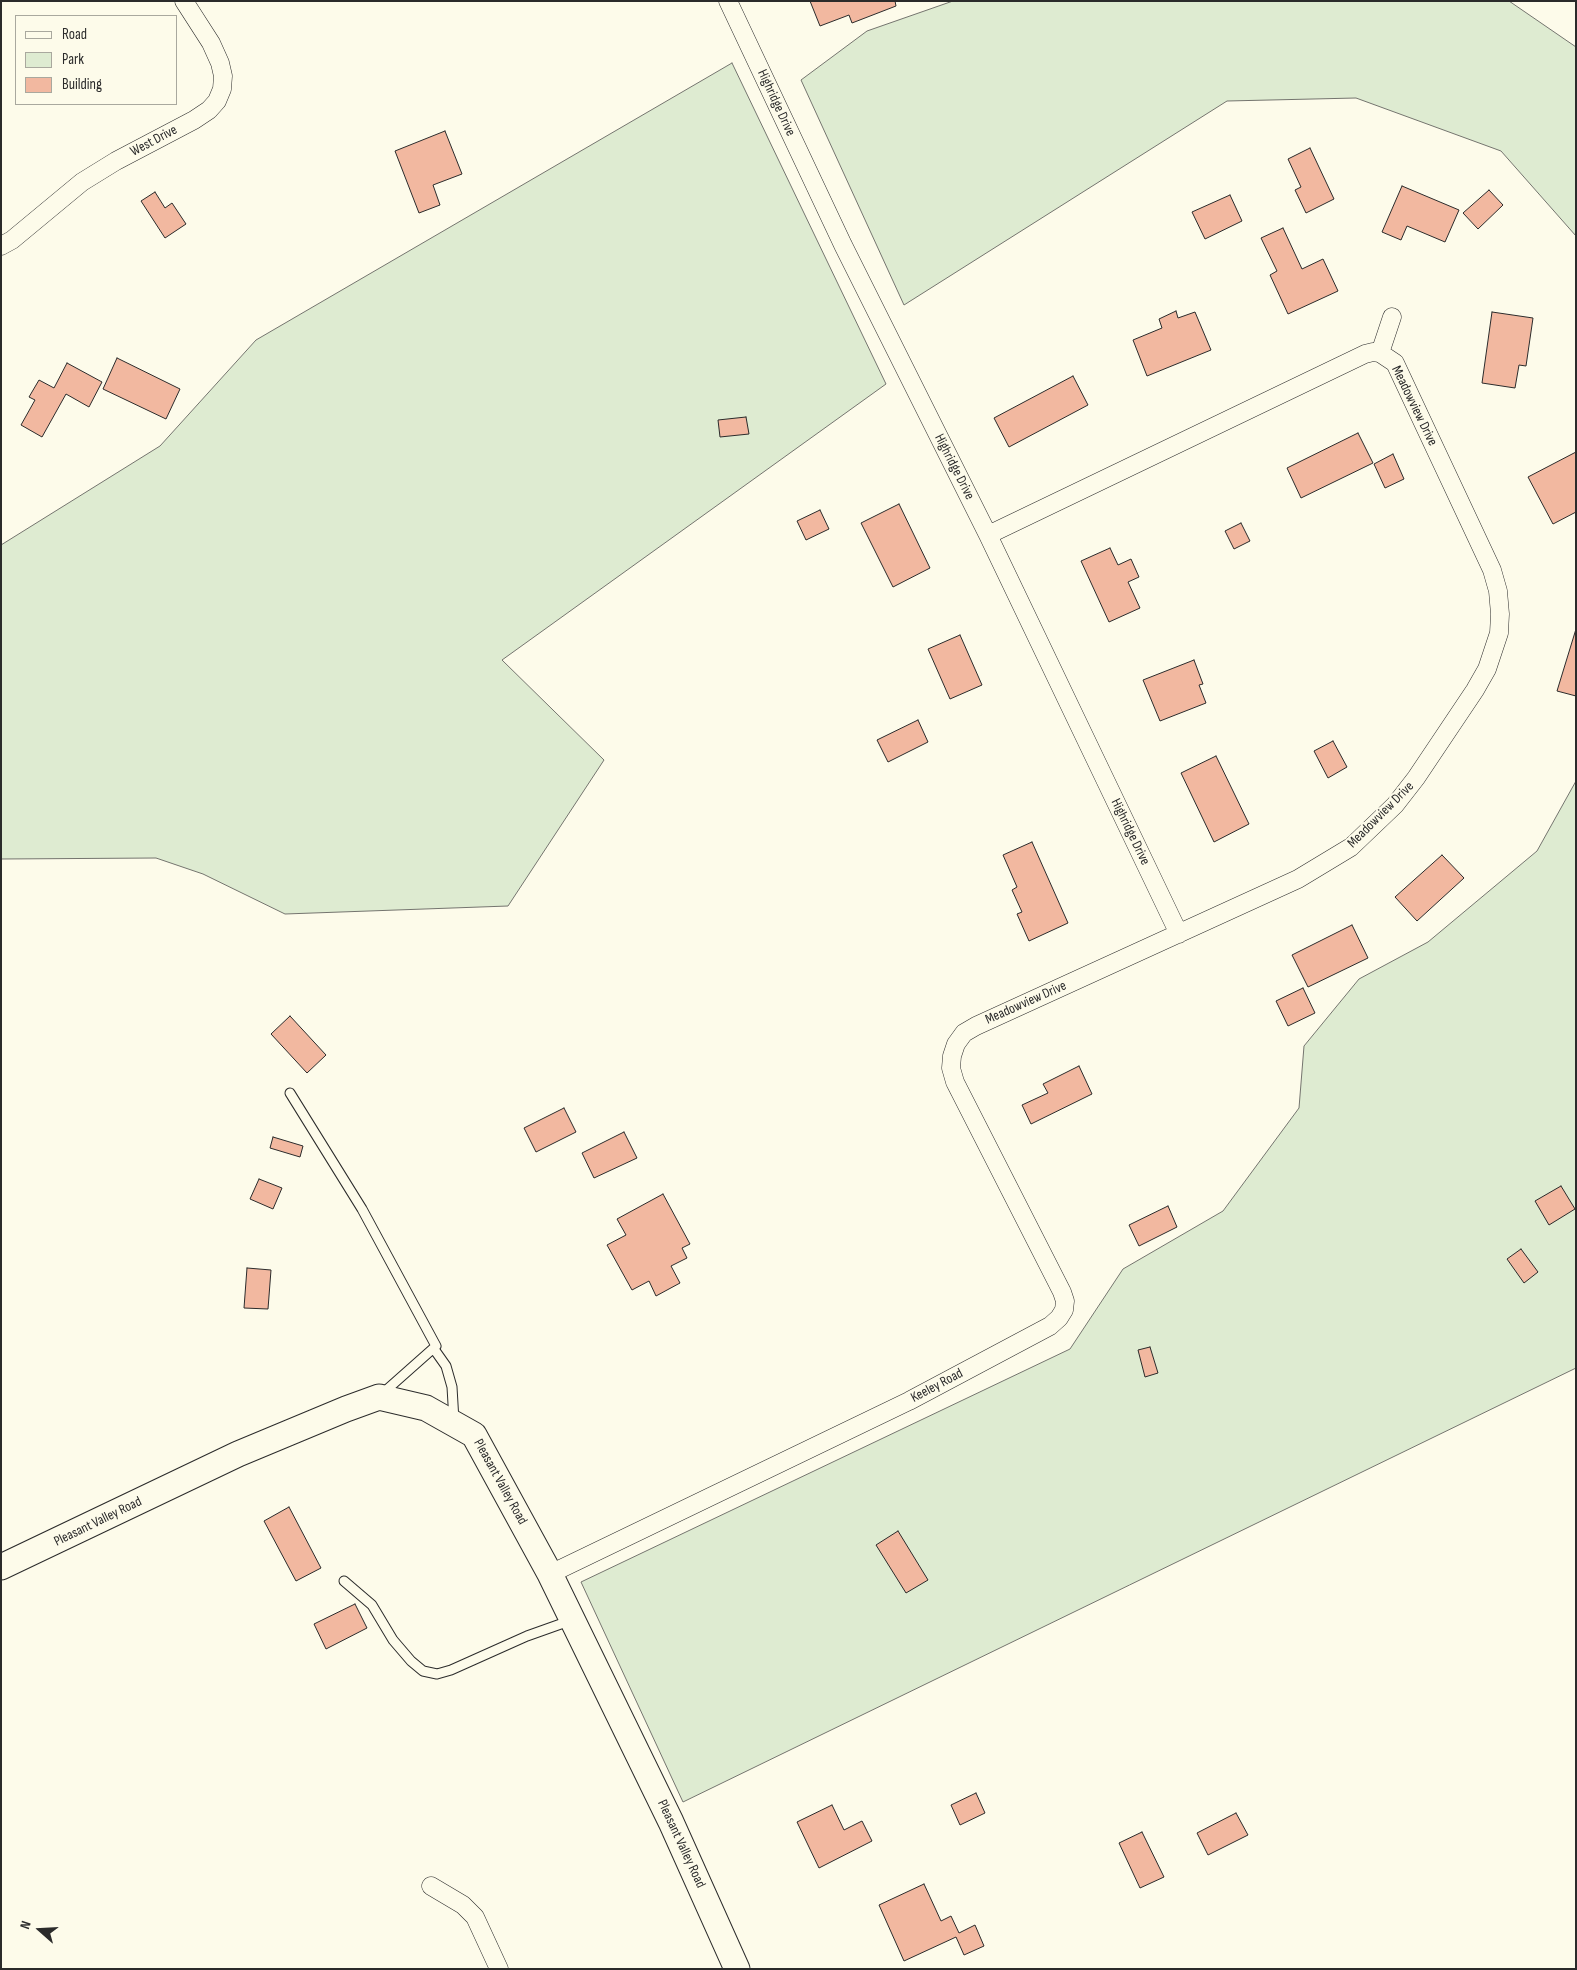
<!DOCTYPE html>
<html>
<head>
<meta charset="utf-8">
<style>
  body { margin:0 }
  #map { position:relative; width:1577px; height:1970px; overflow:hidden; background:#fdfbea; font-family:"Sofia Sans Condensed",sans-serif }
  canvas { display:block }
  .frame { position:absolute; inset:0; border:2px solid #2b2b2b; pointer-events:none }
  .legend { position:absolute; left:15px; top:15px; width:162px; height:90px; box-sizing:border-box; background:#fdfbea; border:1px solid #a9a89e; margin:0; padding:6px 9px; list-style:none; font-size:15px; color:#2b2b2b }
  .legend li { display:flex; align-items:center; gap:10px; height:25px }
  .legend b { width:25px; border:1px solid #a9a89e }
  .north { position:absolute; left:15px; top:1905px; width:50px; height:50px; -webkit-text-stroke:4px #fdfbea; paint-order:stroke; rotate:289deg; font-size:14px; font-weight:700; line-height:20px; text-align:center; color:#2b2b2b }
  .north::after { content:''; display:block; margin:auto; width:18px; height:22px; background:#2b2b2b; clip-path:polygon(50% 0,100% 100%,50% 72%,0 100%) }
</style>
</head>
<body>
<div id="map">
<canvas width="1577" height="1970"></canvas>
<div class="frame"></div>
<ul class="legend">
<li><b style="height:6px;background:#fdfbea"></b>Road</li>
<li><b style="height:14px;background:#deebd1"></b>Park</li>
<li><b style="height:14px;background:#f2b8a0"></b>Building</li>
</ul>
<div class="north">N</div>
</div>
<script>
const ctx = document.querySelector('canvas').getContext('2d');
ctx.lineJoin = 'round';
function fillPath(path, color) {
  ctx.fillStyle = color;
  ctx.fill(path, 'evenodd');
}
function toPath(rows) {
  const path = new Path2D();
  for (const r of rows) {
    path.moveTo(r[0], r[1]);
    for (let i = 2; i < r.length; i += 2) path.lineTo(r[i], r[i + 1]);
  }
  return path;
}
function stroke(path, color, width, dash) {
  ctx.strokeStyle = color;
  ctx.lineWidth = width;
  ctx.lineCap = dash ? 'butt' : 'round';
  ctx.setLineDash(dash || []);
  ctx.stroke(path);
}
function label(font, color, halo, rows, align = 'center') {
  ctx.font = font + ' "Sofia Sans Condensed",sans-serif';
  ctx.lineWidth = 4;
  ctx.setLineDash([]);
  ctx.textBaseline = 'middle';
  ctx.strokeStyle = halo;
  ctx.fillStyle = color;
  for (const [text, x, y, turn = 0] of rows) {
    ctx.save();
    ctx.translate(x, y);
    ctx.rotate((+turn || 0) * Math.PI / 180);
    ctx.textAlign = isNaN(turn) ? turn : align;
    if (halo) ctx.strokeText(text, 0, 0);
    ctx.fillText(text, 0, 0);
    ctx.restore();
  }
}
const green = toPath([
  [953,1,1509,1,1576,47,1576,236,1501,151,1356,98,1227,101,904,305,801,80,867,31,953,1],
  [732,63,886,384,502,660,604,760,508,906,285,914,203,874,156,858,1,859,1,545,160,446,256,340,732,63],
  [1576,781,1576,1368,683,1802,581,1582,1070,1349,1123,1269,1223,1211,1299,1108,1304,1046,1359,979,1428,942,1537,851,1576,781]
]);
fillPath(green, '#deebd1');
stroke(green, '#74746e', 1);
const building = toPath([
  [810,1,895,1,896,6,852,23,849,15,820,26,810,1],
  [445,131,462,174,433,185,440,205,419,213,395,151,445,131],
  [1310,148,1334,199,1306,213,1295,190,1301,187,1288,159,1310,148],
  [1402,186,1459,210,1445,242,1407,226,1401,240,1382,232,1402,186],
  [1489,190,1503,205,1478,229,1463,213,1489,190],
  [155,192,165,208,172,203,186,224,165,238,141,201,155,192],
  [1230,195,1242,221,1205,239,1192,212,1230,195],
  [1283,228,1302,269,1323,259,1338,291,1288,314,1270,275,1277,271,1261,238,1283,228],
  [1176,311,1178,318,1195,312,1211,350,1147,376,1133,340,1162,328,1159,319,1176,311],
  [1492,312,1533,318,1526,366,1519,365,1515,388,1482,383,1492,312],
  [117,358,180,389,166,419,103,389,117,358],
  [67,363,102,382,89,407,66,394,42,437,21,425,35,400,29,397,39,380,54,388,67,363],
  [1073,376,1088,405,1009,447,994,418,1073,376],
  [746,417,749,434,720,437,718,420,746,417],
  [1358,433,1373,463,1301,498,1287,468,1358,433],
  [1576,452,1576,512,1553,524,1528,477,1576,452],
  [1393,454,1404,479,1385,488,1374,464,1393,454],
  [899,504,930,568,893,587,861,523,899,504],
  [820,510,829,529,806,540,797,521,820,510],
  [1241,523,1250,541,1234,549,1225,531,1241,523],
  [1110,548,1118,565,1131,559,1139,577,1128,582,1140,608,1109,622,1081,561,1110,548],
  [1576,629,1576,696,1557,691,1576,629],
  [960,635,982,685,950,699,928,649,960,635],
  [1194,660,1203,684,1199,685,1206,703,1160,721,1143,680,1194,660],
  [918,720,928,742,888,762,877,740,918,720],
  [1333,741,1347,767,1328,778,1314,751,1333,741],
  [1216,756,1249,824,1214,842,1181,773,1216,756],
  [1032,842,1068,923,1029,941,1017,914,1022,912,1012,890,1017,887,1003,855,1032,842],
  [1442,855,1464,878,1417,921,1395,897,1442,855],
  [1352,925,1368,958,1308,987,1292,955,1352,925],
  [1303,988,1315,1013,1288,1026,1276,1001,1303,988],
  [290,1016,326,1055,307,1073,271,1034,290,1016],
  [1079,1066,1092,1094,1031,1124,1022,1105,1048,1093,1043,1084,1079,1066],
  [564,1108,576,1132,536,1152,524,1128,564,1108],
  [624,1132,637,1158,594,1178,582,1153,624,1132],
  [273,1137,303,1146,300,1157,270,1148,273,1137],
  [259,1179,282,1188,273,1209,250,1199,259,1179],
  [1561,1186,1575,1209,1549,1225,1535,1201,1561,1186],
  [663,1194,690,1244,682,1248,687,1258,671,1266,680,1283,656,1296,649,1281,632,1290,607,1245,626,1235,617,1219,663,1194],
  [1168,1206,1177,1227,1139,1246,1129,1225,1168,1206],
  [1521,1249,1538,1272,1524,1283,1507,1259,1521,1249],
  [247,1268,271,1270,268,1309,244,1308,247,1268],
  [1150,1347,1158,1373,1145,1377,1138,1350,1150,1347],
  [289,1507,321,1568,296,1581,264,1521,289,1507],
  [898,1531,928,1580,906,1593,876,1545,898,1531],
  [355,1604,367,1628,326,1649,314,1624,355,1604],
  [976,1793,985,1813,960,1825,951,1805,976,1793],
  [832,1805,844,1830,862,1821,872,1841,819,1868,797,1822,832,1805],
  [1236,1813,1248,1835,1208,1855,1197,1833,1236,1813],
  [1142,1832,1164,1877,1140,1888,1119,1843,1142,1832],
  [924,1884,941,1921,951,1916,959,1933,975,1925,984,1946,964,1955,956,1937,904,1961,879,1905,924,1884]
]);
fillPath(building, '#f2b8a0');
stroke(building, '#2b2b2b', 1);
const lane = toPath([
  [290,1093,362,1209,436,1346,383,1393],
  [434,1349,446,1366,452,1387,454,1421],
  [344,1581,372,1605,393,1640,411,1661,423,1671,437,1674,451,1670,527,1636,572,1620]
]);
const street = toPath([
  [728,1,843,245,988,535,1179,934],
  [1,246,12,240,82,182,116,161,194,120,209,110,217,101,222,89,223,76,220,63,211,43,184,1],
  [1380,353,1392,317],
  [550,1574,909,1401,1050,1326,1059,1318,1064,1310,1065,1301,1062,1292,955,1082,951,1068,952,1056,956,1044,964,1033,976,1026,1298,879,1351,847,1395,805,1416,778,1475,690,1487,669,1499,633,1500,614,1498,591,1492,570,1395,363,1380,353,1373,352,1365,354,988,535],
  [431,1886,463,1905,475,1917,499,1969]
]);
const secondary = toPath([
  [1,1567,238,1454,346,1409,379,1397,426,1408,474,1435,550,1574,671,1822,737,1969]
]);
stroke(lane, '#2b2b2b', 11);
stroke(street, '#2b2b2b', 19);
stroke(secondary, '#2b2b2b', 27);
stroke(lane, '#fdfbea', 9);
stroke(street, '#fdfbea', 18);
stroke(secondary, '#fdfbea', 25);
label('14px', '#2b2b2b', '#fdfbea', [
  ["Highridge Drive",776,103,65],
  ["West Drive",154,141,-28],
  ["Meadowview Drive",1414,406,64],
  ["Highridge Drive",954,467,63],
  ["Meadowview Drive",1381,815,-45],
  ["Highridge Drive",1130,832,64],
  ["Meadowview Drive",1026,1003,-24],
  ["Keeley Road",937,1386,-28],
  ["Pleasant Valley Road",500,1482,61],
  ["Pleasant Valley Road",98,1522,-26],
  ["Pleasant Valley Road",681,1844,65]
]);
</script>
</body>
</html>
